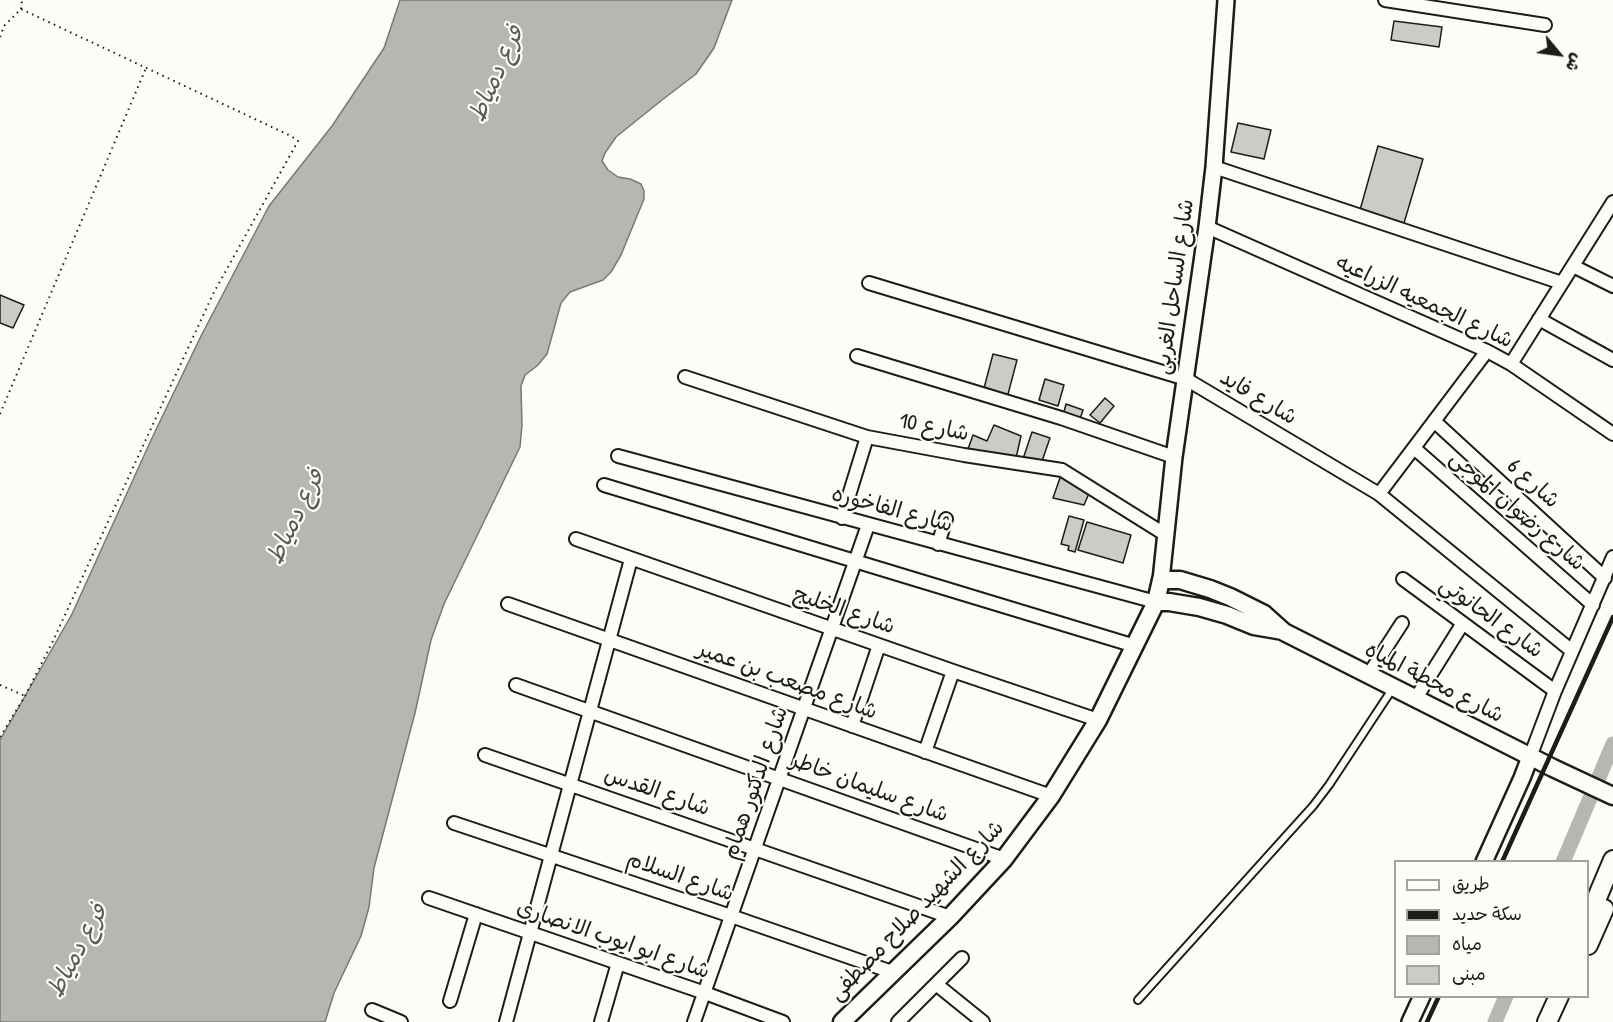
<!DOCTYPE html>
<html>
<head>
<meta charset="utf-8">
<style>
  body { margin:0 }
  #map { position:relative; width:1613px; height:1022px; overflow:hidden; background:#fdfcf7; font-family:"Patrick Hand","Playpen Sans Arabic",sans-serif }
  canvas { display:block }
  .legend { position:absolute; left:1394px; top:860px; width:195px; height:138px; box-sizing:border-box; background:#fdfcf7; border:2px solid #a3a29f; margin:0; padding:8px 10px; list-style:none; font-size:18px; color:#1c1c1c }
  .legend li { display:flex; align-items:center; gap:12px; height:30px }
  .legend b { width:30px; border:2px solid #a3a29f }
  .north { position:absolute; left:1529px; top:24px; width:60px; height:60px; -webkit-text-stroke:4px #fdfcf7; paint-order:stroke; rotate:119deg; font-size:16px; font-weight:700; line-height:24px; text-align:center; color:#1c1c1c }
  .north::after { content:''; display:block; margin:auto; width:21px; height:27px; background:#1c1c1c; clip-path:polygon(50% 0,100% 100%,50% 72%,0 100%) }
</style>
</head>
<body>
<div id="map">
<canvas width="1613" height="1022"></canvas>
<ul class="legend">
<li><b style="height:8px;background:#fdfcf7"></b>طريق</li>
<li><b style="height:8px;background:#1c1c1c"></b>سكة حديد</li>
<li><b style="height:16px;background:#b7b6b2"></b>مياه</li>
<li><b style="height:16px;background:#cccbc8"></b>مبنى</li>
</ul>
<div class="north">ش</div>
</div>
<script>
const ctx = document.querySelector('canvas').getContext('2d');
ctx.lineJoin = 'round';
function fillPath(path, color) {
  ctx.fillStyle = color;
  ctx.fill(path, 'evenodd');
}
function toPath(rows) {
  const path = new Path2D();
  for (const r of rows) {
    path.moveTo(r[0], r[1]);
    for (let i = 2; i < r.length; i += 2) path.lineTo(r[i], r[i + 1]);
  }
  return path;
}
function stroke(path, color, width, dash) {
  ctx.strokeStyle = color;
  ctx.lineWidth = width;
  ctx.lineCap = dash ? 'butt' : 'round';
  ctx.setLineDash(dash || []);
  ctx.stroke(path);
}
function label(font, color, halo, rows, align = 'center') {
  ctx.font = font + ' "Patrick Hand","Playpen Sans Arabic",sans-serif';
  ctx.lineWidth = 4.5;
  ctx.setLineDash([]);
  ctx.textBaseline = 'middle';
  ctx.strokeStyle = halo;
  ctx.fillStyle = color;
  for (const [text, x, y, turn = 0] of rows) {
    ctx.save();
    ctx.translate(x, y);
    ctx.rotate((+turn || 0) * Math.PI / 180);
    ctx.textAlign = isNaN(turn) ? turn : align;
    if (halo) ctx.strokeText(text, 0, 0);
    ctx.fillText(text, 0, 0);
    ctx.restore();
  }
}
const water = toPath([
  [400,0,732,0,714,48,696,74,662,100,616,137,605,153,602,161,608,170,618,177,630,179,641,184,644,191,644,199,621,255,611,272,603,280,570,292,561,303,547,354,537,366,525,375,521,386,522,425,520,447,444,604,431,640,415,713,374,868,369,907,361,936,334,993,325,1022,0,1022,0,740,72,614,152,438,201,336,269,206,332,126,384,48,400,0]
]);
fillPath(water, '#b7b6b2');
stroke(water, '#797876', 1.5);
stroke(toPath([
  [1563,862,1613,744],
  [1495,1022,1506,996]
]), '#b7b6b2', 15);
const building = toPath([
  [1394,21,1442,27,1439,47,1391,40,1394,21],
  [1238,123,1271,130,1264,159,1231,152,1238,123],
  [1378,146,1423,159,1404,223,1360,210,1378,146],
  [0,295,24,305,13,328,0,323,0,295],
  [993,354,1017,360,1007,398,983,392,993,354],
  [1045,379,1064,385,1058,406,1039,400,1045,379],
  [1105,398,1114,406,1100,423,1090,415,1105,398],
  [1066,404,1083,410,1079,422,1063,416,1066,404],
  [994,425,1021,436,1016,458,968,449,973,435,987,441,994,425],
  [1032,432,1050,438,1041,464,1023,459,1032,432],
  [1061,475,1090,491,1084,505,1053,498,1061,475],
  [1069,516,1084,520,1075,552,1068,550,1069,546,1061,544,1069,516],
  [1087,522,1131,535,1123,563,1078,550,1087,522]
]);
fillPath(building, '#cccbc8');
stroke(building, '#1c1c1c', 1.5);
const service = toPath([
  [1138,1000,1313,806,1329,785,1393,688]
]);
const minor = toPath([
  [1385,0,1545,25],
  [1214,167,1562,283],
  [1207,227,1487,351,1511,364,1613,434],
  [1573,266,1613,286],
  [869,283,1186,379,1379,494,1572,651],
  [1539,319,1613,360],
  [857,356,1061,418,1174,457],
  [1511,364,1613,202],
  [685,377,867,437,964,455,1062,470,1166,535],
  [1434,421,1605,578],
  [1414,448,1593,605],
  [618,456,1156,602],
  [604,485,1135,646],
  [1379,494,1487,351],
  [842,518,867,437],
  [576,539,953,671,1098,720],
  [938,544,946,519],
  [1403,579,1555,691],
  [508,604,1051,796],
  [1369,674,1402,623],
  [516,685,1004,859],
  [1416,698,1463,623],
  [852,726,879,645],
  [925,752,953,671],
  [485,755,950,917],
  [1530,757,1555,691,1613,557],
  [454,823,731,916,892,972],
  [429,898,705,993,783,1022],
  [936,984,983,1022],
  [450,1001,476,914],
  [372,1010,401,1022],
  [506,1022,631,559],
  [601,1022,618,963],
  [694,1022,868,525],
  [898,1022,962,958]
]);
const tertiary = toPath([
  [1161,580,1174,457,1207,227,1214,167,1226,0],
  [1484,862,1522,778,1530,757],
  [1410,1022,1422,996]
]);
const secondary = toPath([
  [1156,602,1169,602,1199,607,1227,615,1254,626,1283,631],
  [842,1022,950,917,1004,859,1051,796,1098,720,1156,602,1161,580,1180,580,1210,589,1230,597,1264,614,1284,632,1553,768,1613,796]
]);
const primary = toPath([
  [1588,919,1613,860],
  [1588,945,1604,909],
  [1547,1022,1559,996]
]);
stroke(service, '#1c1c1c', 10);
stroke(minor, '#1c1c1c', 16);
stroke(tertiary, '#1c1c1c', 20);
stroke(secondary, '#1c1c1c', 21);
stroke(primary, '#1c1c1c', 22);
stroke(toPath([
  [21,9,22,0],
  [0,37,4,26,21,9,291,136,298,141,213,294,53,641,25,696,0,737],
  [0,414,146,68],
  [0,685,25,696]
]), '#1c1c1c', 2, [1.5, 4.5]);
stroke(service, '#fdfcf7', 6);
stroke(minor, '#fdfcf7', 12);
stroke(tertiary, '#fdfcf7', 15);
stroke(secondary, '#fdfcf7', 16);
stroke(primary, '#fdfcf7', 18);
stroke(toPath([
  [1502,862,1613,617],
  [1427,1022,1439,996]
]), '#1c1c1c', 4.5);
label('22px', '#1c1c1c', '#fdfcf7', [
  ["شارع الساحل الغربى",1175,287,-82],
  ["شارع الجمعيه الزراعيه",1424,302,25],
  ["شارع فايد",1258,398,31],
  ["شارع 10",934,428,11],
  ["شارع 6",1533,484,42],
  ["شارع الفاخوره",892,510,15],
  ["شارع رضوان الموجى",1517,511,41],
  ["شارع الخليج",844,611,19],
  ["شارع الحانوتي",1491,618,36],
  ["شارع مصعب بن عمير",787,681,20],
  ["شارع محطة المياه",1434,683,27],
  ["شارع الدكتور همام",756,783,-71],
  ["شارع سليمان خاطر",869,788,20],
  ["شارع القدس",657,792,19],
  ["شارع السلام",680,877,19],
  ["شارع الشهيد صلاح مصطفى",917,911,-46],
  ["شارع ابو ايوب الانصارى",613,940,19]
]);
label('italic 24px', '#5a5a58', '#fdfcf7', [
  ["فرع دمياط",497,74,-66],
  ["فرع دمياط",296,517,-64],
  ["فرع دمياط",78,951,-62]
]);
</script>
</body>
</html>
